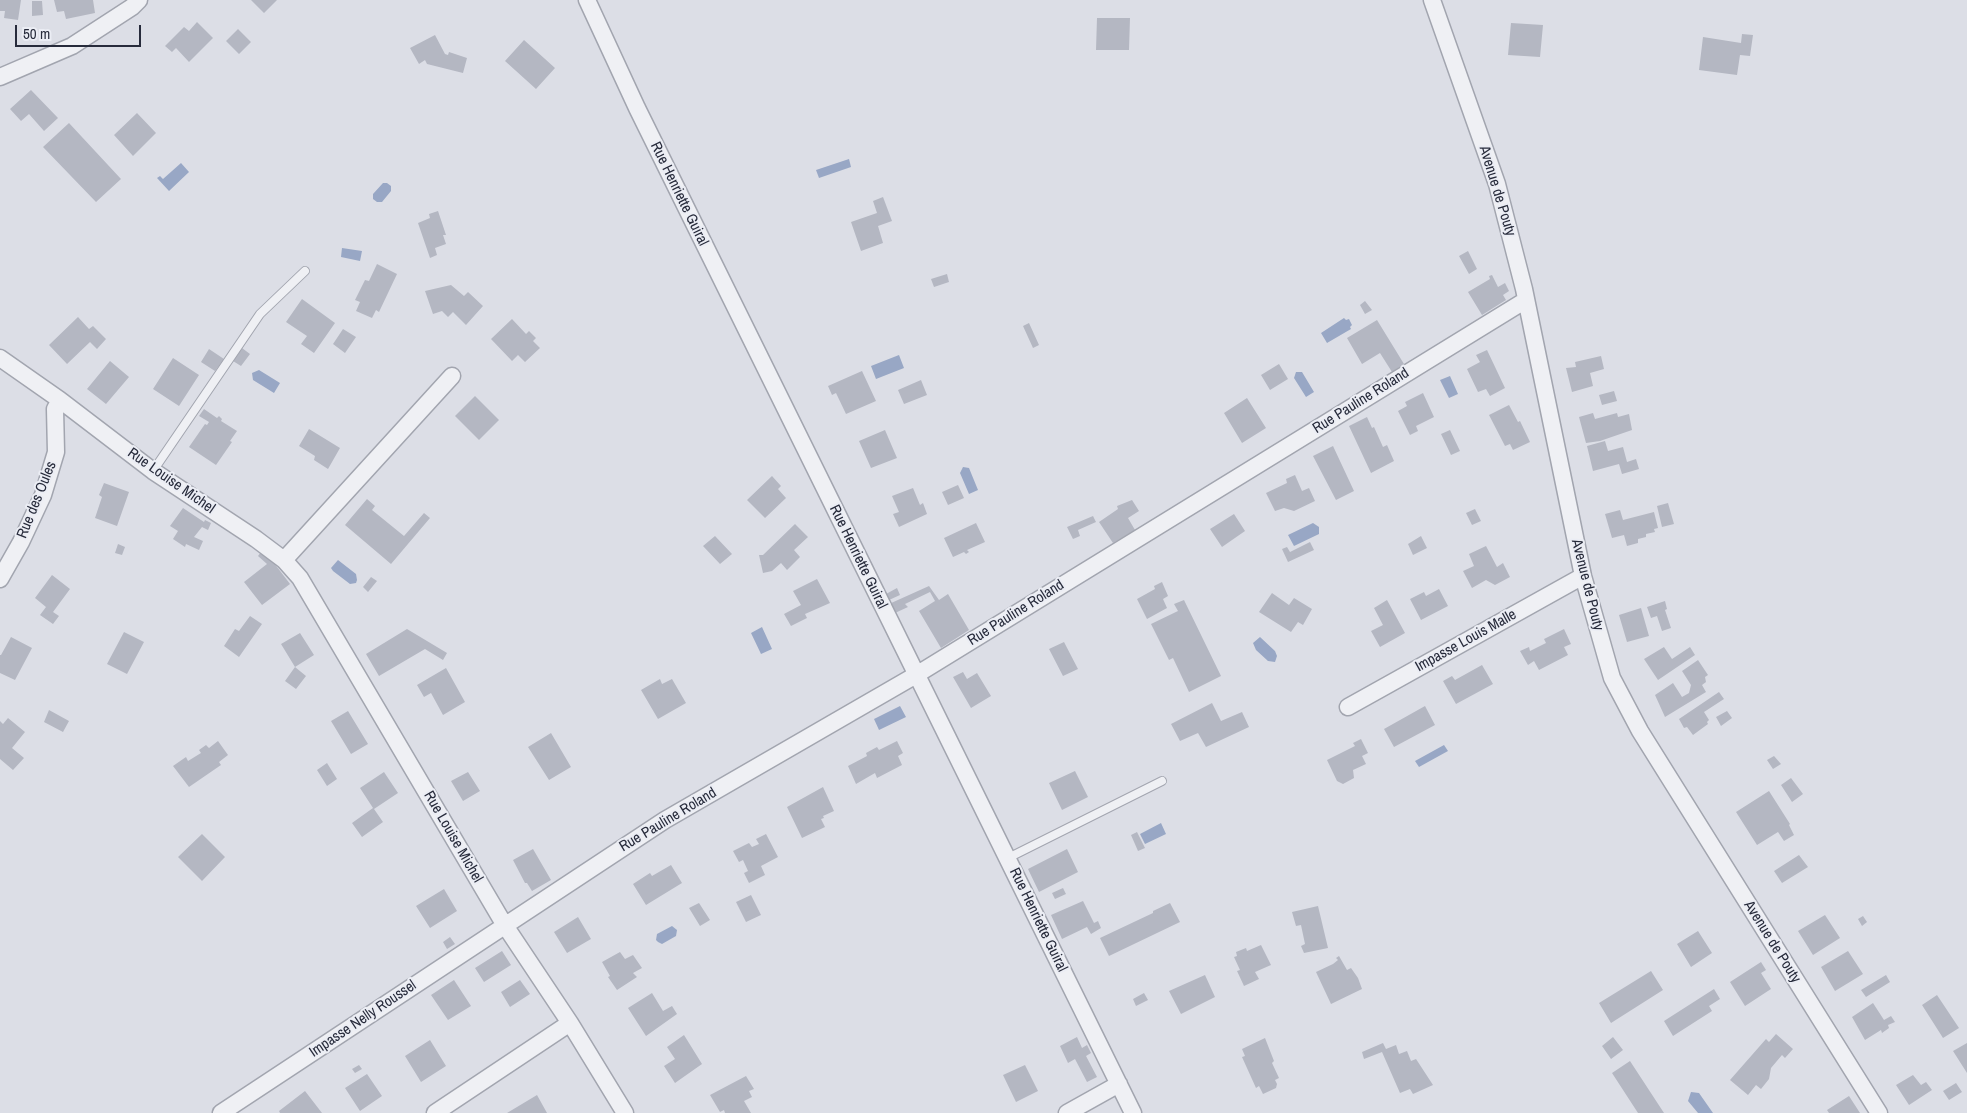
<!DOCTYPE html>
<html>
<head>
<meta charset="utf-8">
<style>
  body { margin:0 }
  #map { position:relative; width:1967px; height:1113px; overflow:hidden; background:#dcdee6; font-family:"Archivo Narrow",sans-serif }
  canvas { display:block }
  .scale { position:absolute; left:15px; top:25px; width:126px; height:22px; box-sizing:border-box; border:2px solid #272b3b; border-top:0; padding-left:6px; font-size:15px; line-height:18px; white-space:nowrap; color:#272b3b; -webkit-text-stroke:4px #ebedf4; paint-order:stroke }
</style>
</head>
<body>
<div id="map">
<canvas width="1967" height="1113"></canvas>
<div class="scale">50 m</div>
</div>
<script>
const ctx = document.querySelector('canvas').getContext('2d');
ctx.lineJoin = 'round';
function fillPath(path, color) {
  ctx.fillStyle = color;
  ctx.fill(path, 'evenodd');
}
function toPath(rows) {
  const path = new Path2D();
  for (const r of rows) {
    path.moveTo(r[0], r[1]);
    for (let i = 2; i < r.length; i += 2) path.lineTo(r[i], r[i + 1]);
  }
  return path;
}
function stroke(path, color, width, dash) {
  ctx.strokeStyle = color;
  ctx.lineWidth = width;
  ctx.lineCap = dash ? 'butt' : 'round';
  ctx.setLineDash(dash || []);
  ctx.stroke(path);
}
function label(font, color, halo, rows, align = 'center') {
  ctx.font = font + ' "Archivo Narrow",sans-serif';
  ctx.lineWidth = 4;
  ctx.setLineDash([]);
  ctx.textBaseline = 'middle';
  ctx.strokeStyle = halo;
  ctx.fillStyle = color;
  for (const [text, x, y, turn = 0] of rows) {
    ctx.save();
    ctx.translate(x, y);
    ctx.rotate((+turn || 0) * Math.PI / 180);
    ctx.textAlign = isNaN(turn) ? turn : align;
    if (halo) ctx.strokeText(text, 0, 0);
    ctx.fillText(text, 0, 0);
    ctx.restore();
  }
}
fillPath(toPath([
  [849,159,851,167,819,178,816,170],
  [181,163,189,172,169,191,157,178,160,176,163,179],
  [383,183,387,183,391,186,391,191,382,202,377,202,373,199,373,194],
  [342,248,362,251,360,261,341,257],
  [1344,318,1346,320,1349,319,1352,325,1350,327,1351,329,1327,343,1321,333],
  [899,355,904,368,876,379,871,366],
  [259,370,280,383,274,393,253,380,252,373],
  [1296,372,1302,372,1314,392,1306,397,1294,378],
  [1450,376,1458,394,1449,398,1440,380],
  [963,467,969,468,978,490,969,494,960,473],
  [1313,523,1319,527,1319,534,1294,546,1288,535],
  [338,560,356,574,357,580,356,583,350,584,333,571,331,568],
  [762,627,772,649,761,654,751,633],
  [1260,637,1275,651,1277,656,1275,662,1268,661,1256,650,1253,643],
  [900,706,906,717,879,730,874,719],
  [1444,745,1448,751,1419,767,1415,761],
  [1161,823,1166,834,1145,844,1140,834],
  [672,926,677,930,676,936,662,944,658,942,656,940,657,934],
  [1691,1092,1699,1093,1713,1113,1698,1113,1688,1101]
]), '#98a7c5');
fillPath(toPath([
  [0,0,21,0,18,20,4,18,5,11,0,11],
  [54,0,93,0,95,13,66,19,64,11,57,12],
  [251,0,277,0,264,13],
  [32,1,42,1,43,15,32,16],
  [1097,18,1130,18,1129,50,1096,50],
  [197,22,213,38,189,62,176,48,172,52,165,46,184,27,189,31],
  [1511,23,1543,25,1540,57,1508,55],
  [238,29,251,42,239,54,226,41],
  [1742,34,1753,35,1750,56,1740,55,1737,75,1699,70,1703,37,1741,43],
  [435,35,445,54,448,55,449,52,467,58,463,73,427,64,425,60,419,64,410,48],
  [524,40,555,68,536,89,505,61],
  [31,90,58,118,44,131,29,114,21,121,10,109],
  [137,113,156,133,133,156,114,135],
  [69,123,121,179,96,202,43,147],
  [883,197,892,221,878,226,883,243,861,251,851,222,877,213,873,201],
  [438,211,446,235,443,235,446,244,435,248,437,255,430,258,418,223,430,218,429,214],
  [1468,251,1477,269,1469,274,1459,256],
  [377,264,397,274,379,312,376,310,372,318,356,311,360,302,355,300,365,280,369,281],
  [947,274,949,282,934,287,931,279],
  [1492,275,1498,287,1505,283,1509,291,1503,295,1506,300,1482,315,1468,292,1490,279,1489,276],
  [451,285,464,296,468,292,483,306,466,325,453,312,448,317,442,311,433,314,425,291],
  [302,299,335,323,314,353,301,344,307,336,286,322],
  [1365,301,1372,310,1365,314,1360,305],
  [78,317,89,329,93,326,106,339,97,349,90,342,67,364,49,345],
  [512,319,526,334,529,331,536,338,533,341,540,348,525,362,518,355,512,361,491,339],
  [1377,320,1404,364,1392,372,1380,353,1362,364,1347,338],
  [1029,323,1039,345,1033,348,1023,326],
  [343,329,356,337,345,353,333,344],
  [242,348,250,354,241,366,233,361],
  [209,349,224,359,215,371,201,362],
  [1487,350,1505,388,1490,396,1486,389,1478,392,1467,369,1480,362,1476,355],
  [1601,356,1604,369,1590,373,1593,386,1572,392,1566,368,1576,367,1575,362],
  [173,358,199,375,179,406,153,389],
  [110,361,129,377,106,404,87,389],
  [1279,364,1288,379,1270,390,1261,375],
  [862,371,876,401,846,414,836,393,832,395,828,386],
  [921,380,927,395,904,404,898,390],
  [1614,391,1617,401,1602,405,1599,395],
  [1423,393,1434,417,1416,426,1418,431,1410,435,1398,411,1407,406,1405,402],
  [475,396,499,420,479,440,455,416],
  [1247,398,1266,428,1242,443,1224,413],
  [1509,405,1518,422,1520,421,1530,442,1513,450,1510,444,1505,446,1489,415],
  [204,409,217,418,219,416,222,419,221,421,237,431,230,441,232,442,216,465,189,447,205,424,207,425,209,422,199,416],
  [1593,413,1595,419,1617,413,1618,417,1629,414,1632,430,1600,441,1586,443,1579,417],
  [1367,417,1372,428,1374,427,1383,447,1387,445,1394,461,1371,473,1349,426],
  [309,429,340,448,328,469,314,460,315,456,299,446],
  [885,430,897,458,871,468,859,441],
  [1450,430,1460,451,1451,455,1441,434],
  [1605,441,1608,451,1623,447,1627,462,1636,459,1639,469,1622,474,1619,464,1593,471,1587,446],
  [1333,446,1354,491,1336,500,1313,456],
  [1295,475,1302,491,1309,488,1315,501,1294,511,1284,508,1275,511,1266,493,1287,483,1286,479],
  [772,476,781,486,778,489,786,498,765,518,747,500],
  [104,483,129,492,117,526,95,518,102,497,99,495],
  [958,485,964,498,948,505,942,492],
  [913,488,920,505,923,503,927,514,899,527,893,514,899,512,892,496],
  [367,499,375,506,372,510,404,536,424,513,430,518,391,564,345,525],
  [1132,500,1139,511,1128,518,1135,530,1113,543,1099,522,1118,509,1117,506],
  [1668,503,1674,524,1662,527,1657,506],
  [183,508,204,522,205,520,211,523,208,530,202,527,194,537,203,541,199,550,186,544,185,547,173,539,178,531,170,526],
  [1475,509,1481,521,1472,525,1466,513],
  [1620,510,1623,520,1654,512,1658,528,1654,529,1655,532,1646,534,1646,537,1638,539,1638,543,1627,546,1624,535,1612,538,1605,514],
  [1234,514,1245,531,1222,547,1210,529],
  [1093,516,1096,522,1078,530,1080,536,1073,539,1067,527],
  [976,523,985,542,967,550,969,552,966,554,964,552,953,557,944,538],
  [795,524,808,537,794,550,800,557,787,570,781,563,772,571,763,573,759,555,763,555],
  [715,536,732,554,720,564,703,546],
  [1421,536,1427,548,1413,555,1408,544],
  [1310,542,1314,550,1288,562,1282,549,1287,547,1290,552],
  [118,544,125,547,122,555,115,553],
  [1486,546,1497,567,1503,563,1510,577,1495,585,1486,580,1472,588,1463,571,1474,566,1469,554],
  [261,552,271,559,290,584,262,605,244,582,267,564,258,556],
  [52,575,70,589,53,612,59,616,53,624,40,615,46,607,35,598],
  [371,577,377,581,368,592,363,587],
  [817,579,830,603,805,614,807,618,791,626,784,614,801,605,793,591],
  [1162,582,1168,596,1163,599,1167,608,1147,619,1137,599,1155,589,1154,586],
  [929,586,939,600,948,594,969,630,941,648,919,611,935,601,930,592,905,604,908,607,895,613,889,604],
  [897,588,900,595,889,600,886,594],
  [1439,589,1448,606,1421,620,1410,599,1424,592,1426,596],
  [1272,593,1289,605,1294,598,1312,609,1303,625,1298,622,1291,632,1259,612],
  [1184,600,1221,676,1189,692,1173,658,1169,660,1151,624,1178,611,1174,604],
  [1387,600,1405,633,1380,647,1371,631,1383,625,1374,608],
  [1665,601,1667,609,1665,610,1671,628,1662,631,1657,616,1651,618,1647,607],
  [1641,608,1649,636,1627,642,1619,615],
  [250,616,262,624,239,657,224,646,235,629,239,631],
  [407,629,447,653,443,660,425,649,379,676,366,654],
  [1564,629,1571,644,1564,647,1568,655,1539,670,1534,661,1528,665,1520,651,1529,647,1530,651,1546,643,1544,639],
  [124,632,144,642,127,674,107,664],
  [300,633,314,655,295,667,306,676,296,689,285,681,295,667,281,644],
  [11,637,32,648,15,680,0,673,0,655,1,655],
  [1064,642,1078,669,1063,676,1049,649],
  [1664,647,1672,659,1690,647,1695,655,1658,680,1644,659],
  [1698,660,1708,675,1705,677,1706,682,1702,685,1706,692,1665,717,1655,695,1673,683,1682,697,1689,693,1691,685,1682,671],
  [1482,665,1493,684,1456,704,1443,681,1452,676,1455,680],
  [446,668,465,702,443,715,431,693,424,697,417,685],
  [963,672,967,679,977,673,991,696,971,708,953,677],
  [660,679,662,684,672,679,686,703,658,719,641,690],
  [1719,692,1724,699,1704,712,1709,720,1707,722,1708,724,1693,735,1687,727,1684,728,1679,719],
  [1212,703,1221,721,1242,712,1249,727,1206,747,1198,733,1180,741,1171,724],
  [1425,706,1435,725,1394,747,1384,729],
  [49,710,69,721,63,732,44,722],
  [348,711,368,744,351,754,331,721],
  [1727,711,1732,718,1721,726,1716,717],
  [8,718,25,732,12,748,24,758,13,770,0,759,0,721,3,724],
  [551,733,571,767,549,780,528,747],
  [1361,739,1368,753,1362,756,1366,764,1353,770,1354,778,1343,784,1337,781,1327,760,1355,746,1353,743],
  [218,741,228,755,219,762,221,765,189,787,173,766,186,757,188,761,201,753,199,750,206,745,209,748],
  [897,741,903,753,898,756,902,765,877,778,875,773,856,784,848,766,867,756,866,753,877,747,879,750],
  [1774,756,1781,764,1773,769,1767,760],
  [327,763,337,779,327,786,317,770],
  [1075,771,1088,797,1062,810,1049,783],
  [384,772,398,793,374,809,383,822,362,837,352,823,373,808,360,788],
  [468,772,480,791,463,801,451,781],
  [1791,778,1803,794,1792,802,1781,785],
  [823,787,834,811,823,816,824,818,821,819,825,827,802,838,787,807],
  [1769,791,1790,824,1789,825,1794,835,1784,841,1778,832,1757,845,1736,812],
  [1137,832,1145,848,1138,851,1131,835],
  [202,834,225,857,202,881,178,857],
  [766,834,778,857,761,866,765,875,749,883,744,873,748,871,743,860,739,862,733,851,749,843,752,847,759,844,756,839],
  [533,849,551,880,532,891,527,883,525,883,513,860],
  [1067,849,1078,872,1039,892,1028,869],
  [1799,855,1808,867,1782,883,1774,871],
  [671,865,682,883,646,905,633,884,650,873,652,876],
  [1063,888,1066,894,1055,899,1052,893],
  [444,889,457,911,430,928,416,906],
  [751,895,761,915,746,922,736,902],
  [1083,901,1094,923,1098,921,1101,928,1091,934,1087,927,1062,939,1051,915],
  [699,903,710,920,700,926,689,908],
  [1170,903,1180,922,1109,956,1100,938,1153,913,1153,911],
  [1318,906,1328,948,1304,953,1301,946,1305,944,1301,925,1296,926,1292,912],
  [1825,915,1840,938,1813,955,1798,931],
  [1863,916,1867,922,1862,926,1858,919],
  [578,917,591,939,567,953,554,932],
  [1698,931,1712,953,1691,967,1677,944],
  [450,937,455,944,447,949,443,942],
  [1261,945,1271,965,1255,972,1259,979,1244,986,1237,971,1240,970,1234,957,1237,956,1236,952,1246,948,1247,951],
  [502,951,511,965,484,982,475,968],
  [1848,951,1863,974,1835,991,1821,967],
  [620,952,625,959,633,955,642,968,633,973,637,977,617,990,608,977,610,976,602,962],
  [1339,956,1347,970,1351,968,1358,978,1362,989,1331,1004,1316,972,1333,964,1338,960,1336,958],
  [1761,962,1766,970,1761,973,1771,989,1745,1006,1730,982],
  [1651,971,1663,990,1611,1023,1599,1003],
  [1205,975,1215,997,1181,1014,1169,991],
  [1886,975,1890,982,1866,997,1861,990],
  [454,980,471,1006,448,1020,431,995],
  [520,980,530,994,510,1007,501,992],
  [1714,989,1720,999,1709,1006,1712,1011,1673,1036,1664,1021],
  [652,993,663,1011,672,1006,677,1014,646,1036,628,1008],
  [1144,993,1148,1000,1136,1006,1133,999],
  [1937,995,1959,1028,1943,1038,1922,1005],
  [1873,1003,1884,1020,1891,1016,1895,1022,1888,1025,1889,1028,1882,1033,1881,1030,1865,1040,1852,1017],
  [1776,1034,1793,1049,1785,1058,1782,1055,1771,1068,1769,1079,1761,1089,1756,1085,1748,1095,1730,1080,1766,1039,1769,1042],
  [684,1035,702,1064,675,1083,664,1066,675,1059,667,1047],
  [1077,1037,1082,1048,1087,1045,1091,1053,1086,1056,1097,1077,1087,1082,1075,1059,1068,1063,1060,1046],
  [1613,1037,1623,1050,1611,1059,1602,1046],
  [1265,1038,1274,1061,1272,1063,1279,1078,1275,1080,1277,1084,1276,1088,1263,1094,1259,1086,1256,1088,1242,1057,1245,1056,1242,1049],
  [430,1040,446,1066,421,1082,405,1056],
  [1383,1043,1386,1049,1396,1045,1399,1054,1407,1051,1411,1061,1416,1059,1418,1062,1433,1085,1413,1094,1410,1089,1400,1093,1382,1052,1364,1059,1362,1052],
  [1967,1043,1967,1073,1953,1051],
  [1630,1061,1664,1113,1638,1113,1612,1073],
  [359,1065,362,1069,355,1073,352,1069],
  [1025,1065,1038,1091,1016,1102,1003,1075],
  [367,1074,382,1096,360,1111,345,1088],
  [1913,1075,1921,1085,1926,1082,1932,1090,1909,1105,1896,1085],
  [746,1076,754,1089,749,1091,752,1097,744,1101,751,1113,725,1113,724,1110,720,1112,710,1095],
  [1956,1083,1962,1092,1949,1100,1943,1091],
  [305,1091,322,1113,280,1113,279,1111],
  [537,1095,547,1113,507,1113],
  [1849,1096,1860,1113,1829,1113,1827,1110]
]), '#b4b7c2');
const service = toPath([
  [153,471,260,314,305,271],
  [1008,858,1162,781]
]);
const minor = toPath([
  [587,0,637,108,1133,1113],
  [1432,0,1497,184,1524,289,1583,576,1612,678,1640,731,1879,1113],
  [0,77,72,46,132,7,139,0],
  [0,358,60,400,55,409,56,452,43,495,21,542,0,579],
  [60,400,153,471,256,539,284,560,300,578,504,924,570,1023,625,1113],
  [284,560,452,376],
  [1348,707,1583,576],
  [221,1113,665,820,916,675,1526,300],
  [435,1113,570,1023],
  [1067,1113,1119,1084]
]);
stroke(service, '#a2a5af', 10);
stroke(minor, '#a2a5af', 19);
stroke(service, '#eff0f4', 8);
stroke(minor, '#eff0f4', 16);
label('15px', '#272b3b', '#ebedf4', [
  ["Avenue de Pouty",1497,191,73],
  ["Rue Henriette Guiral",679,194,64],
  ["Rue Pauline Roland",1361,401,-32],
  ["Rue Louise Michel",171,481,35],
  ["Rue des Oules",37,500,-68],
  ["Rue Henriette Guiral",858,557,64],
  ["Avenue de Pouty",1587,585,76],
  ["Rue Pauline Roland",1016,613,-32],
  ["Impasse Louis Malle",1466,641,-29],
  ["Rue Pauline Roland",668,820,-31],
  ["Rue Louise Michel",453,837,60],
  ["Rue Henriette Guiral",1038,920,64],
  ["Avenue de Pouty",1772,942,58],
  ["Impasse Nelly Roussel",363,1019,-34]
]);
</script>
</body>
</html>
